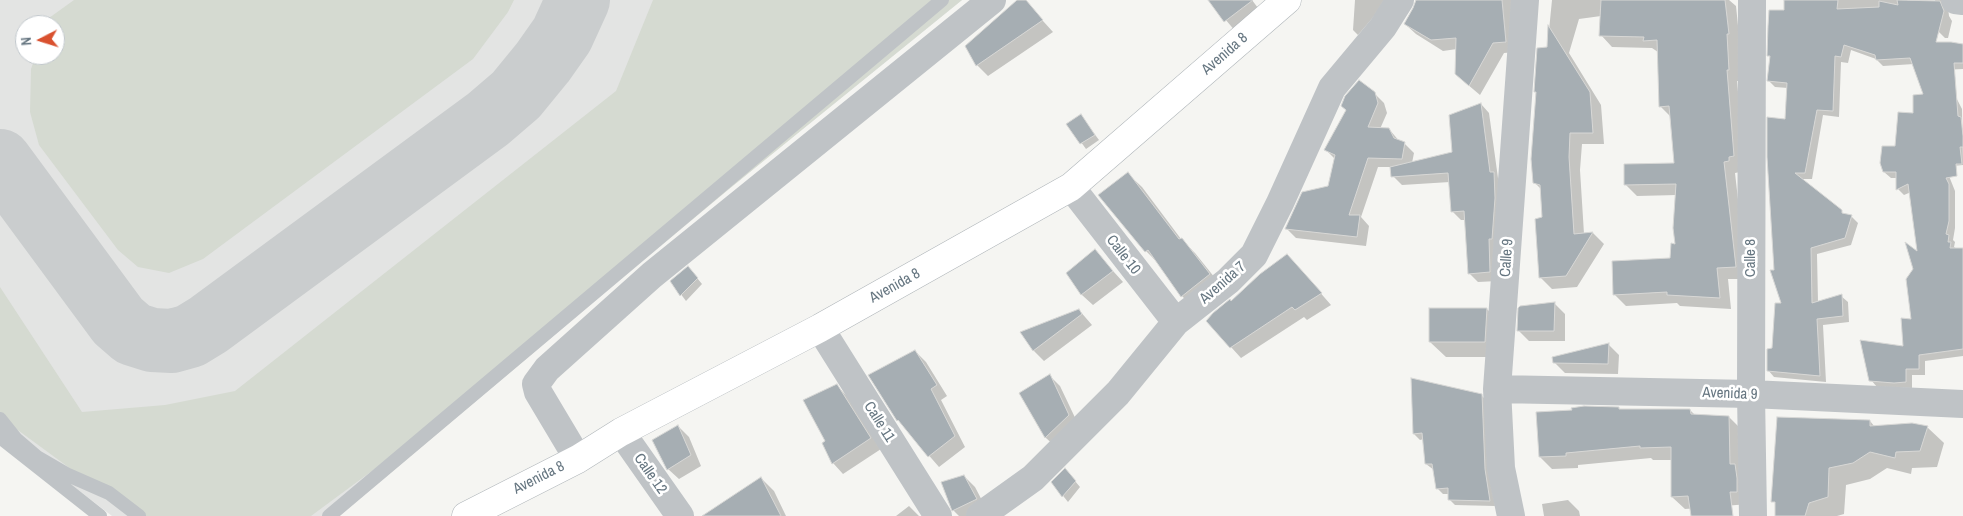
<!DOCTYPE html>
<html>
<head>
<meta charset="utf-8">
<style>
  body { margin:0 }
  #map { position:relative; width:1963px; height:516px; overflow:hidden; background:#f5f5f2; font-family:"Archivo Narrow",sans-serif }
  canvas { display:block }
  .north { position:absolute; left:15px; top:15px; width:50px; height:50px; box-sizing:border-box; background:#fff; border:1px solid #c2c8cd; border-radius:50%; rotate:265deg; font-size:14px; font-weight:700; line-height:20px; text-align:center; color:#667681 }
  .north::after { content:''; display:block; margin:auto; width:18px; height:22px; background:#d9512f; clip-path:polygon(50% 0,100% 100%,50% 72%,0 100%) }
</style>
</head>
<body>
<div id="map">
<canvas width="1963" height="516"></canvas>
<div class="north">N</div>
</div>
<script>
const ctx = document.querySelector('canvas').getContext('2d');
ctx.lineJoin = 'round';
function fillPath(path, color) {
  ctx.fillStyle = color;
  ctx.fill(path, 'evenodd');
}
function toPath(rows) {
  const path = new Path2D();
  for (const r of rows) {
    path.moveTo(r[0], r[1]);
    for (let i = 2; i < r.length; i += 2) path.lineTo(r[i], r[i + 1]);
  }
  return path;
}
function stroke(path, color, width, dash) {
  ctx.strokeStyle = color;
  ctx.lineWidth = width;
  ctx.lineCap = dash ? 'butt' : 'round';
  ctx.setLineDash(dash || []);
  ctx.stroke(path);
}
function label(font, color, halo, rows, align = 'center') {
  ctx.font = font + ' "Archivo Narrow",sans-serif';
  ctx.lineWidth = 5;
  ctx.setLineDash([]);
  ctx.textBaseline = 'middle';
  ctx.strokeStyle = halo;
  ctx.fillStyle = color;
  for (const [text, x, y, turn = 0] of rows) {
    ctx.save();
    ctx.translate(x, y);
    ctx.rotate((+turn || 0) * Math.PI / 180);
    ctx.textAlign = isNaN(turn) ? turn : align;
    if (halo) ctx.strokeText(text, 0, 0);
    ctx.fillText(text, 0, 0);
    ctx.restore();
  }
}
fillPath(toPath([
  [0,0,962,0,729,189,339,516,112,516,0,430],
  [25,25,55,25,55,55,25,55]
]), '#e3e4e3');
fillPath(toPath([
  [74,0,514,0,508,12,473,59,203,259,169,273,138,267,118,250,39,145,30,112,31,69,36,55,55,55,55,25,46,25,49,18],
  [653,0,962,0,729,189,530,354,311,516,135,516,0,417,0,287,82,412,165,405,235,391,616,91]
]), '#d5dad1');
fillPath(toPath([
  [1019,0,1024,0,1053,32,988,76,977,65],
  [1209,0,1252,0,1261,12,1236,32],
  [1355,0,1388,0,1358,35,1353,30],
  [1438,0,1520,0,1516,52,1504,53,1480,95,1467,84,1457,49,1443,51,1416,34,1405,24],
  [1552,0,1729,0,1736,6,1740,45,1738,46,1740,81,1737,81,1745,168,1740,172,1735,173,1747,279,1728,279,1731,309,1680,306,1677,303,1626,306,1614,294,1671,259,1676,245,1677,195,1637,196,1625,184,1675,165,1671,117,1661,107,1658,52,1652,48,1612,47,1601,35,1601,16,1579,19,1569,53,1601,105,1604,144,1582,144,1580,170,1584,234,1593,233,1604,244,1577,287,1552,289,1540,277,1544,218,1541,189,1534,182],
  [1785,0,1907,0,1938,61,1963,45,1963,69,1942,70,1962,109,1963,165,1942,167,1947,171,1955,191,1955,228,1953,240,1955,242,1954,247,1957,249,1963,249,1963,356,1925,361,1925,375,1912,375,1912,388,1877,387,1871,380,1905,348,1912,320,1915,269,1918,253,1911,192,1904,195,1898,189,1898,178,1891,178,1884,172,1924,95,1914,64,1883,66,1876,59,1851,50,1848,63,1841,62,1839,117,1823,115,1812,179,1800,179,1845,215,1851,216,1858,223,1851,245,1817,254,1818,302,1841,296,1848,302,1849,322,1823,325,1826,382,1774,377,1768,370,1782,304,1775,271,1788,88,1775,87,1769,81,1771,58,1769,56,1785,11],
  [1935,0,1951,0,1948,7,1949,16,1952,21,1948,38,1945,38,1936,29],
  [1374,93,1384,103,1387,113,1380,129,1389,129,1400,142,1404,143,1414,153,1412,163,1453,153,1481,104,1489,113,1498,178,1502,182,1498,281,1478,282,1469,273,1466,220,1461,220,1452,211,1450,182,1402,185,1393,176,1391,167,1378,167,1361,217,1369,226,1366,246,1296,238,1286,228,1329,187,1335,159,1326,150],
  [1081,116,1099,140,1086,149,1068,124],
  [1128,174,1142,187,1181,239,1195,253,1223,288,1195,310,1182,296,1160,265,1146,251],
  [1095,251,1123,282,1093,305,1082,295,1067,273],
  [1297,266,1331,305,1307,320,1304,317,1241,358,1231,347,1231,302],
  [693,273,702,284,686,301,671,281],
  [1554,303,1565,314,1565,341,1529,341,1518,330],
  [1487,309,1502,325,1500,357,1446,357,1430,342],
  [1079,310,1092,325,1044,361,1034,351,1022,333],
  [1608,344,1619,355,1618,374,1565,373,1554,362],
  [915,351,926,362,947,396,941,400,965,447,939,467,898,420],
  [1049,375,1060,386,1079,426,1057,448,1046,438,1021,393],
  [1412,379,1481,395,1487,401,1495,506,1455,505,1449,499,1449,494,1443,494,1437,488,1434,470,1426,464,1424,439,1420,440,1414,434],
  [836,385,847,396,881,449,843,474,833,463,827,441],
  [1619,408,1620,410,1690,410,1696,416,1729,417,1741,429,1749,504,1685,509,1672,497,1672,460,1653,460,1651,458,1578,465,1578,468,1552,469,1540,457],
  [1870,421,1875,427,1927,427,1944,443,1937,467,1912,468,1911,474,1887,468,1870,479,1846,485,1844,514,1837,516,1776,516],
  [678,426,689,437,701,466,679,479,668,469],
  [1070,475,1080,487,1068,502,1052,482],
  [964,476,975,487,987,510,975,516,959,516,954,511,943,483],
  [761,478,774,491,786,516,704,516],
  [1568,500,1579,511,1580,516,1544,516,1542,504],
  [909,506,919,516,896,516]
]), '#0003');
stroke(toPath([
  [0,161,118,321,133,334,152,340,172,341,190,336,208,325,488,119,516,95,543,62,562,35,578,0]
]), '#cacdce', 64);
const building = toPath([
  [1017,0,1026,0,1043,20,976,66,965,46,1017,0],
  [1208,0,1253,0,1224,22,1208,0],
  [1416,0,1502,0,1506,42,1493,43,1469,86,1455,74,1456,38,1431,40,1404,24,1413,8,1416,0],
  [1601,0,1725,0,1729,34,1727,34,1729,70,1727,70,1734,156,1729,157,1729,161,1724,162,1736,267,1717,268,1720,298,1667,295,1667,292,1613,295,1612,261,1670,258,1671,243,1675,244,1673,228,1676,184,1624,185,1624,164,1674,163,1669,106,1659,107,1657,40,1643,41,1644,37,1599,36,1601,0],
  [1784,0,1838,0,1837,9,1879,7,1879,1,1898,5,1897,0,1940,1,1944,11,1936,42,1951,42,1963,44,1963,63,1954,63,1958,116,1961,117,1963,136,1963,147,1960,147,1962,164,1956,164,1957,176,1946,178,1949,184,1949,221,1946,234,1949,235,1948,242,1951,242,1950,248,1963,248,1963,349,1919,355,1919,369,1906,369,1906,382,1894,383,1869,381,1860,340,1903,346,1901,318,1911,319,1906,279,1913,269,1905,242,1917,251,1908,184,1896,190,1896,172,1883,172,1880,163,1882,146,1895,146,1898,112,1913,113,1913,95,1923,94,1910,58,1876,60,1875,55,1844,45,1841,57,1835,56,1833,111,1817,110,1805,173,1795,173,1842,210,1842,213,1852,215,1845,238,1811,248,1812,303,1842,294,1843,316,1817,319,1820,376,1767,371,1767,349,1772,348,1775,303,1781,303,1770,270,1774,270,1767,157,1767,117,1785,119,1787,83,1767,81,1770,56,1767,56,1768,26,1769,10,1784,10,1784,0],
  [1548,25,1590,92,1593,133,1570,133,1569,157,1574,234,1593,232,1566,276,1539,278,1535,219,1542,217,1540,185,1533,183,1531,159,1536,92,1534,92,1537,48,1547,47,1548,25],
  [1359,80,1375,92,1378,103,1368,127,1389,128,1394,138,1405,142,1402,159,1368,158,1349,215,1360,215,1357,237,1285,229,1302,192,1328,186,1335,155,1324,150,1346,110,1341,106,1345,96,1359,80],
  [1481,103,1490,172,1494,172,1495,198,1492,239,1489,239,1490,272,1468,274,1464,211,1451,212,1448,173,1391,177,1390,167,1452,152,1449,115,1481,103],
  [1081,114,1095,135,1080,144,1066,124,1081,114],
  [1128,172,1179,239,1182,238,1210,274,1181,297,1148,250,1145,252,1098,195,1128,172],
  [1095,249,1113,271,1081,295,1066,273,1095,249],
  [1287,254,1322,293,1295,310,1292,307,1230,348,1206,321,1213,313,1230,299,1231,301,1260,274,1287,254],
  [688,266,698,278,680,296,670,281,688,266],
  [1555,302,1554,331,1517,331,1518,308,1520,306,1555,302],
  [1429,308,1487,308,1485,342,1429,342,1429,308],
  [1079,309,1082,314,1033,351,1020,332,1079,309],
  [1609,343,1608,364,1553,363,1552,357,1609,343],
  [915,350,937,385,931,389,955,436,928,457,898,420,897,421,868,375,915,350],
  [1050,374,1069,415,1045,438,1019,393,1050,374],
  [1411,378,1482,394,1485,469,1490,501,1448,500,1448,488,1436,489,1432,464,1425,464,1422,433,1413,434,1411,378],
  [837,384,871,438,832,464,822,443,825,441,803,400,837,384],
  [1584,406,1619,407,1619,409,1690,409,1691,414,1729,416,1730,464,1735,464,1737,478,1737,492,1730,492,1733,516,1691,516,1688,496,1671,497,1671,447,1640,448,1640,446,1566,453,1566,456,1539,457,1536,412,1572,410,1571,408,1584,406],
  [1777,417,1870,420,1870,426,1912,423,1928,426,1920,451,1896,452,1895,458,1870,452,1853,463,1829,468,1828,497,1809,503,1805,516,1775,516,1775,502,1771,502,1777,417],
  [678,425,691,455,667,470,652,440,678,425],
  [1065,468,1076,481,1062,497,1051,482,1065,468],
  [964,475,977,499,952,511,941,482,964,475],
  [761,477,781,516,702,516,761,477]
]);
fillPath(building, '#a6aeb3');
stroke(building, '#d7d7d5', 1);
const secondary = toPath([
  [466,516,578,459,621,432,820,328,1071,187,1287,0]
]);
stroke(secondary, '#afb5b9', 29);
stroke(toPath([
  [0,419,16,439,37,457,68,475,109,493,139,516],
  [0,437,100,516],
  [329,516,942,0]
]), '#bfc3c6', 14);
stroke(toPath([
  [1752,0,1751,394,1753,516],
  [1955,0,1963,1],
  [1071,187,1176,322],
  [820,328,938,516],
  [1497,389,1751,394,1963,404],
  [621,432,680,516],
  [578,459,538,392,536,384,547,369,652,275,992,0],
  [980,516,1033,478,1118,393,1176,322,1228,281,1254,255,1280,203,1332,88,1383,27,1400,0],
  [1511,516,1501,468,1497,389,1525,0]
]), '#bfc3c6', 28);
stroke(secondary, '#fff', 28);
label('15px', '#667681', '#fff', [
  ["Avenida 8",1225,54,-41],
  ["Calle 10",1123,255,52],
  ["Calle 9",1507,258,-86],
  ["Calle 8",1751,258,-90],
  ["Avenida 7",1223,283,-41],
  ["Avenida 8",895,286,-29],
  ["Avenida 9",1730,394,2],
  ["Calle 11",879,422,58],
  ["Calle 12",650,474,55],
  ["Avenida 8",539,478,-27]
]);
</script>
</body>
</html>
